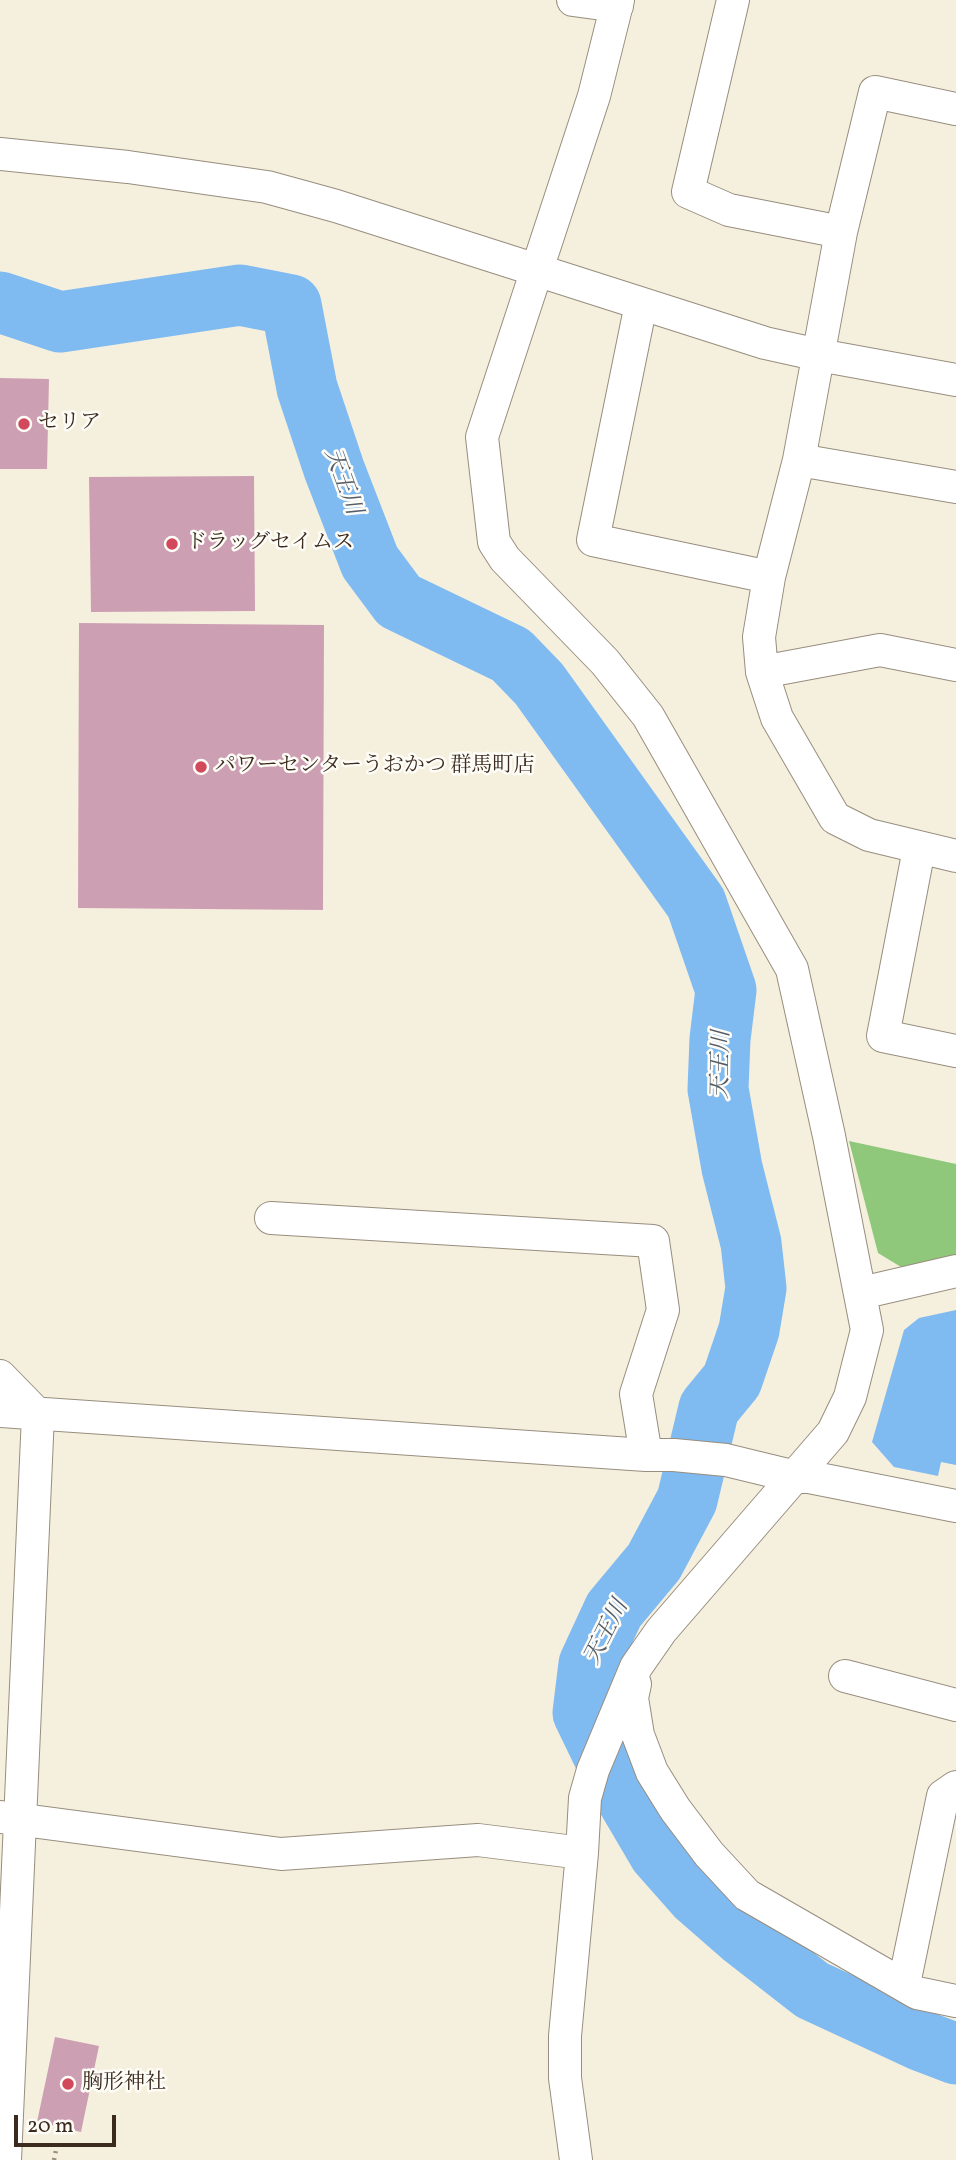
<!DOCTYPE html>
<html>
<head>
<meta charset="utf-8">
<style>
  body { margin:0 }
  #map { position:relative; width:956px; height:2160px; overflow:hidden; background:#f5f0de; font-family:Vollkorn,serif }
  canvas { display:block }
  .scale { position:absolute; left:14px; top:2115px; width:102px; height:32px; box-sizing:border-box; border:4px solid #3b2a1e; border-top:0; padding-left:9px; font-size:21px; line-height:24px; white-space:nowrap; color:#3b2a1e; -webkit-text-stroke:5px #fdfcf7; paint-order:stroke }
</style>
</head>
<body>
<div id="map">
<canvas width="956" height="2160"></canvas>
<div class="scale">20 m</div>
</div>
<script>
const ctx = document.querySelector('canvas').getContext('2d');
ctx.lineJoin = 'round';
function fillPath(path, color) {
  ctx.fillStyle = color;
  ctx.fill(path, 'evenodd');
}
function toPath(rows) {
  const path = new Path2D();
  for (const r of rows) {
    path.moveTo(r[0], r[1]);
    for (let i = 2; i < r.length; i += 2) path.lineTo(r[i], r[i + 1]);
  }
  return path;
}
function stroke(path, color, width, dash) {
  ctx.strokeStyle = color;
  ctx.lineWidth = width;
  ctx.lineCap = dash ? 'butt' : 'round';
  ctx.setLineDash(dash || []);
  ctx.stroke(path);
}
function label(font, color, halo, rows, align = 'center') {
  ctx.font = font + ' Vollkorn,"Noto Serif JP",serif';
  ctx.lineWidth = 5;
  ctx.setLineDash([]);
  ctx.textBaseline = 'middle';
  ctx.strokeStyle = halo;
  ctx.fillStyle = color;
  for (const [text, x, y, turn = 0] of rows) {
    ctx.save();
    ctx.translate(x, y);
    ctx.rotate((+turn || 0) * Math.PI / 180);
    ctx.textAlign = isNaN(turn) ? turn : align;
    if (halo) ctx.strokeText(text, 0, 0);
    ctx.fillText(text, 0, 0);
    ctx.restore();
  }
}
fillPath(toPath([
  [849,1141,956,1164,956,1255,901,1267,878,1253]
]), '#90c87b');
fillPath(toPath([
  [956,1310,956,1465,941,1462,938,1476,894,1467,872,1442,904,1330,919,1318]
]), '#7fbaf1');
stroke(toPath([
  [0,302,60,322,240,295,291,305,307,388,334,469,370,562,399,601,511,655,539,684,696,903,726,990,720,1039,718,1089,732,1168,751,1243,756,1288,749,1330,732,1380,709,1408,687,1500,654,1562,614,1610,589,1664,583,1713,612,1773,659,1853,697,1896,744,1937,812,1990,922,2041,956,2054]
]), '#7fbaf1', 61);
fillPath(toPath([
  [0,378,49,379,47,469,0,469],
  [254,476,255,611,91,612,89,477],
  [79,623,324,625,323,910,78,908],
  [55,2037,99,2046,81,2132,37,2122]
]), '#cd9fb3');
const minor = toPath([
  [573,0,617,6],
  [733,0,688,192,729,210,841,232],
  [956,109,875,92,841,232,799,460,769,577,759,637,762,672,777,718,835,818,869,835,956,856],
  [0,154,128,167,267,187,336,206,765,343,819,355,956,380],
  [641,304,593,540,769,577],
  [799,460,956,487],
  [762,672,880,650,956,665],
  [919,849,883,1036,956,1051],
  [271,1218,653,1241,663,1310,636,1394,646,1455],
  [861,1293,956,1271],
  [0,1376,38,1415,5,2160],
  [0,1411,646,1455,674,1455,726,1460,796,1477,809,1477,956,1506],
  [845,1676,956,1705],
  [635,1684,632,1698,638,1735,652,1772,675,1809,709,1854,747,1895,917,1993,956,2001],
  [1,1817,281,1854,478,1840,582,1853],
  [904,1984,943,1796,956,1787],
  [576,2160,565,2078,565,2036,582,1853,585,1798,593,1770,636,1667,661,1631,833,1432,850,1397,867,1330,829,1136,792,969,648,716,605,662,505,559,494,542,482,437,594,96,618,0]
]);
stroke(minor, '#988d7e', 34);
stroke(toPath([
  [54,2160,58,2140]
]), '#988d7e', 4.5, [2, 5]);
stroke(minor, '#fff', 32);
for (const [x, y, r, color] of [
  [24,424,7,"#d1495b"],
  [172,544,7,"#d1495b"],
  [201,767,7,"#d1495b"],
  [68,2084,7,"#d1495b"]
]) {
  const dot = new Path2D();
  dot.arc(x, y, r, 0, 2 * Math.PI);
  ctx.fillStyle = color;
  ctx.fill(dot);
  stroke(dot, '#fdfcf7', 2.5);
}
label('21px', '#3b2a1e', '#fdfcf7', [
  ["セリア",38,424],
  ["ドラッグセイムス",186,544],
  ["パワーセンターうおかつ 群馬町店",215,767],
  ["胸形神社",82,2084]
], 'left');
label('italic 23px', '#535c68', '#fdfcf7', [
  ["天王川",341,482,70],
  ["天王川",723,1065,-89],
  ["天王川",608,1633,-63]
]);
</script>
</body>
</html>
